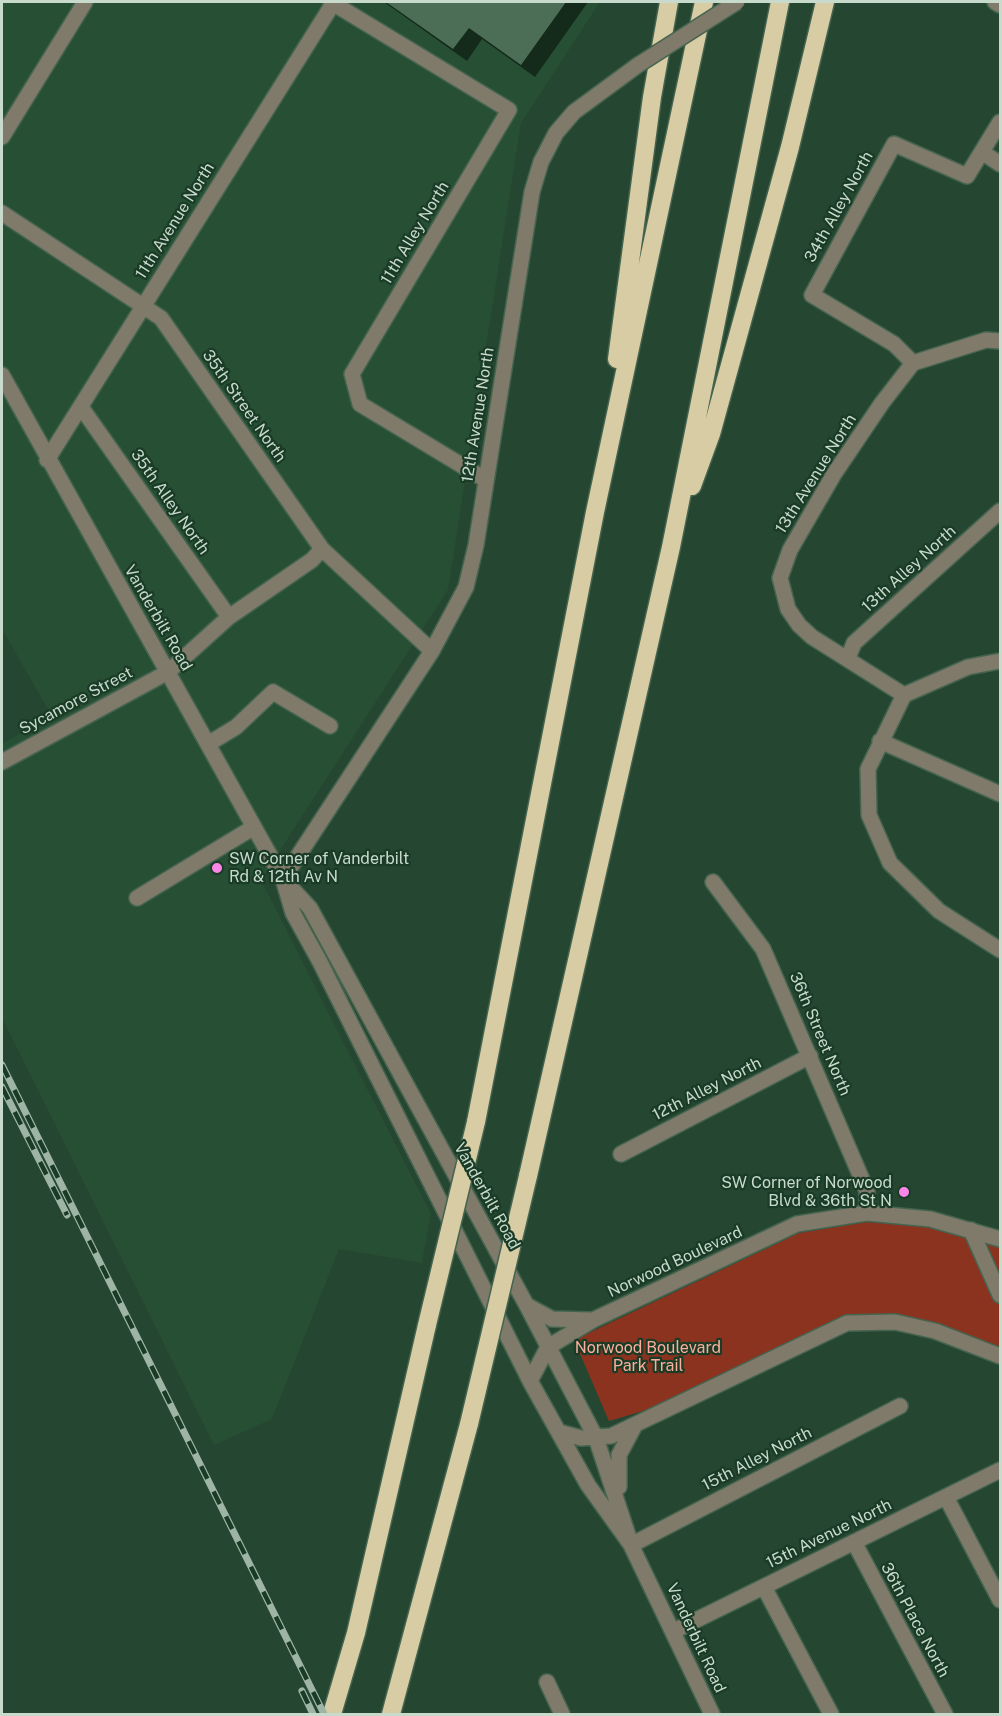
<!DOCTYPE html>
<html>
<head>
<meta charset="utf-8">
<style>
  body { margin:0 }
  #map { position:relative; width:1002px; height:1716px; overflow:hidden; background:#254630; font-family:"Public Sans",sans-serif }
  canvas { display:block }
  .frame { position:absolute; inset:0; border:3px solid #c7dacc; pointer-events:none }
</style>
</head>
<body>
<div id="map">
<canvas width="1002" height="1716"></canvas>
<div class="frame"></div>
</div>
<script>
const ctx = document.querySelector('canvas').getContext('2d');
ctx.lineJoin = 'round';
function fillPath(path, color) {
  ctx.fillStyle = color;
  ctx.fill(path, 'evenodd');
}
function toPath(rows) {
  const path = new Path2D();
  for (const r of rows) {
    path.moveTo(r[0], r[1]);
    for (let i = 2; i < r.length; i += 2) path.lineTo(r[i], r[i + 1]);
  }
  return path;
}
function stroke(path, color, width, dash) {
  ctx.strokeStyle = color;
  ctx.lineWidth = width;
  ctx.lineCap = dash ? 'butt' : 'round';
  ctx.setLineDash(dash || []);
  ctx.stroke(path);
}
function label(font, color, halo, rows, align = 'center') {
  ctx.font = font + ' "Public Sans",sans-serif';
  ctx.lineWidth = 4.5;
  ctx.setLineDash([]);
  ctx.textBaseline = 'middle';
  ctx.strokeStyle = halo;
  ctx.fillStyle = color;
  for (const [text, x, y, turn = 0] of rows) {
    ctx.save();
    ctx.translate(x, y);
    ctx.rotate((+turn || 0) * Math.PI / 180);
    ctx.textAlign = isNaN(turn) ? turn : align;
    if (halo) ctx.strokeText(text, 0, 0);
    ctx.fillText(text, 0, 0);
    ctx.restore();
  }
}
fillPath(toPath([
  [2,2,600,2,521,123,448,590,261,880,431,1214,422,1263,339,1249,272,1419,214,1445,2,1018,2,744,51,715,2,629]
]), '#264f34');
fillPath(toPath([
  [867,1222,928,1227,1000,1247,1000,1347,898,1314,849,1315,650,1409,609,1421,574,1340,799,1233]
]), '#8c3320');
fillPath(toPath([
  [384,2,588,2,535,77,482,39,467,61]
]), '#0007');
fillPath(toPath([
  [386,2,566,2,521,65,469,28,453,49]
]), '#4c6e56');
const minor = toPath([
  [331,2,509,110,352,374,360,404,486,480],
  [995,2,1000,5],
  [2,137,85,2],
  [982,152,1000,164],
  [2,213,161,318,322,549,432,651],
  [913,363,894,344,812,295,894,144,967,176,1000,122],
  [913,363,986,340,1000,341],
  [2,375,283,879,293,913,320,962,530,1381,588,1485,631,1545,712,1714],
  [81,407,229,617],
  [47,460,334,2],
  [848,658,854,643,1000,511],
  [1000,661,968,667,904,695,868,769,869,815,890,863,939,911,1000,950],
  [904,695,812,637,799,625,788,609,780,578,790,550,834,474,882,403,913,363],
  [880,741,1000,794],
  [208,744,236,727,273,692,330,726],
  [2,762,168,672,229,617,312,560,322,549],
  [283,879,432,651,466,587,476,545,532,192,541,162,556,133,574,112,638,65],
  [285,881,310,908,527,1306,596,1438,628,1535],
  [713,882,763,949,867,1191,867,1213],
  [137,898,254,827],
  [621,1154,810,1056],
  [971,1230,1000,1295],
  [528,1306,552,1319,590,1320],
  [530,1381,548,1347,593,1320,797,1224,867,1213,930,1219,1000,1239],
  [559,1432,581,1438,611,1436,847,1323,895,1322,935,1331,1000,1356],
  [619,1487,619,1455,635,1425],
  [946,1497,1000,1600],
  [854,1542,945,1714],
  [631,1545,900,1406],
  [764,1587,831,1714],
  [674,1631,1000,1470],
  [547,1682,562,1714]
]);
const highway = toPath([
  [617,359,652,97,669,2],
  [692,486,711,434,790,147,825,2],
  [476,1122,595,512,704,2],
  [528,1176,671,547,780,2],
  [332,1714,356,1633,427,1325],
  [391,1714,469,1424]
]);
stroke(minor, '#45644f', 18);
stroke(highway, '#45644f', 21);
stroke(minor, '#7f7a6a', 15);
stroke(highway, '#d8cca4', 18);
const rail = toPath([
  [2,1065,324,1714],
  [2,1087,67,1215],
  [302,1691,313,1714]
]);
stroke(rail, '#9eb5a5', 7);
stroke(rail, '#1a3b26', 4.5, [14]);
const minorBridge = toPath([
  [638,65,737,2]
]);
const highwayBridge = toPath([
  [427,1325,476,1122],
  [469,1424,528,1176]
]);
stroke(minorBridge, '#45644f', 18, []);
stroke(highwayBridge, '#45644f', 21, []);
stroke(minorBridge, '#7f7a6a', 15);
stroke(highwayBridge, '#d8cca4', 18);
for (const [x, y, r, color] of [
  [217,868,6,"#fa87e7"],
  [904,1192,6,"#fa87e7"]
]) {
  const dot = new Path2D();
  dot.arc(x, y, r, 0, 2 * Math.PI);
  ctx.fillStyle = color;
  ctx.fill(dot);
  stroke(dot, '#1a3b26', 2);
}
label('16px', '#c7dacc', '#1a3b26', [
  ["34th Alley North",839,207,-61],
  ["11th Avenue North",175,221,-58],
  ["11th Alley North",415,233,-59],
  ["35th Street North",244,406,55],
  ["12th Avenue North",478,415,-81],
  ["13th Avenue North",816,474,-58],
  ["35th Alley North",170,502,55],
  ["13th Alley North",909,569,-42],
  ["Vanderbilt Road",158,618,60],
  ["Sycamore Street",76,701,-28],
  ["36th Street North",820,1034,67],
  ["12th Alley North",707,1089,-27],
  ["Vanderbilt Road",487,1196,61],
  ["Norwood Boulevard",675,1262,-25],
  ["15th Alley North",757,1459,-27],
  ["15th Avenue North",829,1534,-26],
  ["36th Place North",915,1620,62],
  ["Vanderbilt Road",696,1638,65]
]);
label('16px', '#c7dacc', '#1a3b26', [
  ["SW Corner of Vanderbilt",229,859],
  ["Rd & 12th Av N",229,877],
  ["SW Corner of Norwood",892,1183,"right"],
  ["Blvd & 36th St N",892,1201,"right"]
], 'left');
label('16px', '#fbae9c', '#1a3b26', [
  ["Norwood Boulevard",648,1348],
  ["Park Trail",648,1366]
]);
</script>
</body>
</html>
